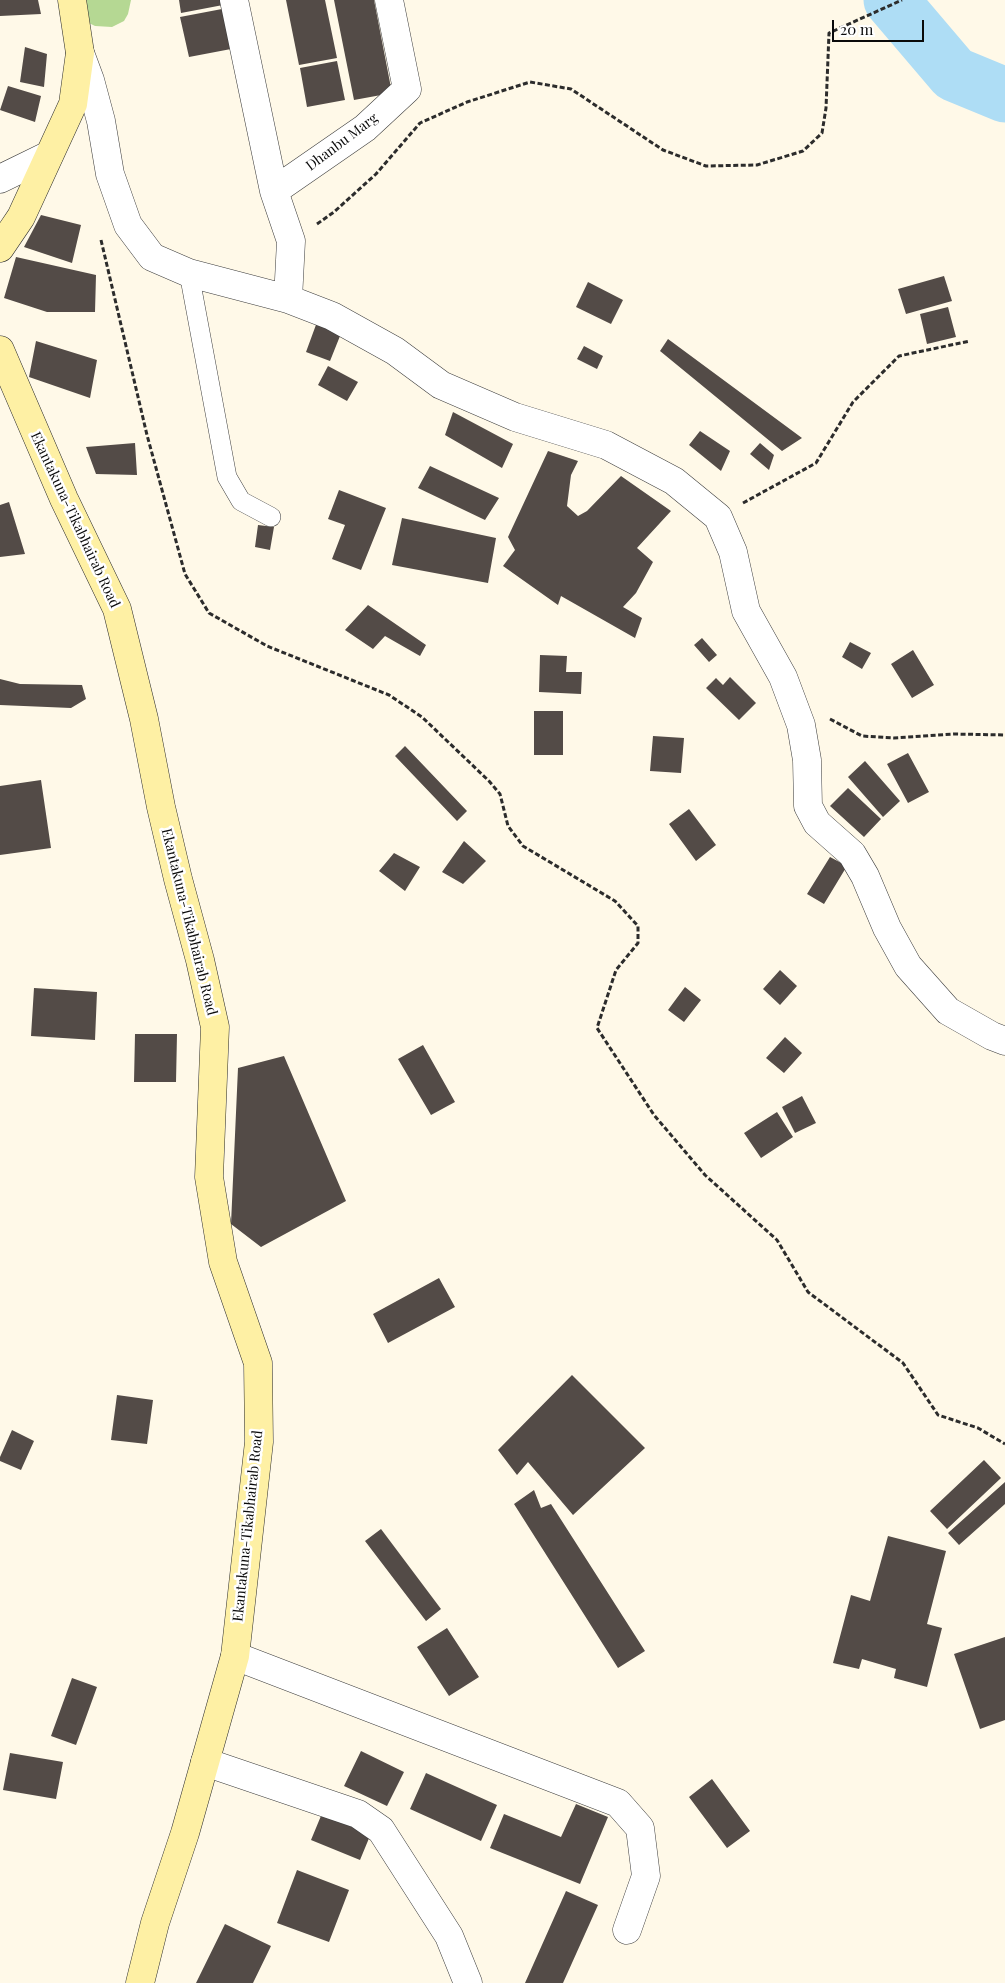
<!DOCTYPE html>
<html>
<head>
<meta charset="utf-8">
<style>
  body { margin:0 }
  #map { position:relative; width:1005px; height:1983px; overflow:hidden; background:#fff9e8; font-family:"Playfair Display",serif }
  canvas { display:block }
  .scale { position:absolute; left:832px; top:20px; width:92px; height:22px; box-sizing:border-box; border:2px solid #0a0a0a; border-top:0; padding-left:6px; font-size:15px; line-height:18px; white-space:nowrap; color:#0a0a0a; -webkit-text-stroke:4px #fff; paint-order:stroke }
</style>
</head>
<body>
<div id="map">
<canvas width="1005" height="1983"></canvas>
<div class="scale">20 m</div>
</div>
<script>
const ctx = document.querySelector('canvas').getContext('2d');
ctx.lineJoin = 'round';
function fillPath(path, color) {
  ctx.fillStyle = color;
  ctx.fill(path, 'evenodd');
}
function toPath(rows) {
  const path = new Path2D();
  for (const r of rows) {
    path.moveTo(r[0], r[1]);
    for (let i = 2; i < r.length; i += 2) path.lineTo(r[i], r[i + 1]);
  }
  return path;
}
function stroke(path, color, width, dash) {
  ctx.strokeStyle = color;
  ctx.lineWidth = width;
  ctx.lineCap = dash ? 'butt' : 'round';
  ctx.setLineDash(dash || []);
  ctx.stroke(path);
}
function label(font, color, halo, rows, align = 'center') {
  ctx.font = font + ' "Playfair Display",serif';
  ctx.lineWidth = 5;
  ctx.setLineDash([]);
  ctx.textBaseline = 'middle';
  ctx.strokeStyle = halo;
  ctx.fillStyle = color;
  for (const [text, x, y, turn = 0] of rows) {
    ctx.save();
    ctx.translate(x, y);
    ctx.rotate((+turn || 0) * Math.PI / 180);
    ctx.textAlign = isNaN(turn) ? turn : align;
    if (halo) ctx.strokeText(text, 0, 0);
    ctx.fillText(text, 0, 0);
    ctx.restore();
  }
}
fillPath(toPath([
  [74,0,131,0,128,14,124,21,112,27,95,26,87,22]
]), '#b5d893');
stroke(toPath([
  [891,0,954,74,1005,95]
]), '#aeddf5', 55);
fillPath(toPath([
  [0,0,38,0,41,14,0,16],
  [179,0,222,0,223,5,181,13],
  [286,0,325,0,337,58,299,65],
  [334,0,374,0,392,93,354,100],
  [222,9,231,49,189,57,180,17],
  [25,47,47,54,44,87,20,82],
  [337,61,345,100,307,107,300,68],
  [8,86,41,96,35,122,0,110],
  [41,215,81,225,72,263,24,247],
  [16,257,96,275,95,312,47,312,4,298],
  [944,276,952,301,906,314,898,289],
  [588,282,623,300,611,324,576,307],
  [948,307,956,337,927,344,920,314],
  [317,322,342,331,330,361,306,352],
  [668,339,802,438,782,451,660,351],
  [36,341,97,360,90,398,29,377],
  [584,346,603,356,597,369,577,359],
  [328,366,358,382,347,401,318,385],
  [453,412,513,444,502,468,445,435],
  [700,431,730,451,721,471,689,445],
  [135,443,137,475,96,474,86,447],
  [760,443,774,455,769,470,750,454],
  [548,451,578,461,571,475,567,506,578,516,587,511,621,476,671,511,637,548,653,562,636,593,623,607,642,618,635,638,561,596,558,605,503,566,515,550,508,537],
  [430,466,499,498,485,520,418,488],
  [339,490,386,508,361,570,332,559,345,525,328,519],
  [9,502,25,554,0,557,0,505],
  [402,518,496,538,488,583,392,565],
  [258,525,274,527,270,550,255,547],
  [368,605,426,645,420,656,385,636,373,649,345,630],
  [702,638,717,655,709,662,694,645],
  [850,642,871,653,862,669,842,657],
  [913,650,934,685,912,698,891,664],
  [540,655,567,656,566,672,582,672,581,694,539,692],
  [730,677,756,703,739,720,706,688,716,678,723,685],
  [0,679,20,684,82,685,86,699,71,708,0,705],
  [534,711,563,711,563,755,534,755],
  [653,736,684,738,681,773,650,771],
  [405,746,467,811,457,821,395,756],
  [908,753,929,792,908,803,887,764],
  [865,761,900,801,883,817,848,777],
  [41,780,51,848,0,855,0,786],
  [848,788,881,819,864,837,830,806],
  [689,809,716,845,696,861,669,824],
  [464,841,486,861,463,884,442,872],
  [394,853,420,867,405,891,379,871],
  [830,857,847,866,824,904,807,894],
  [780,970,797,986,780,1005,763,989],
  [685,987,701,1000,684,1022,668,1010],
  [34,988,97,992,95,1040,31,1036],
  [135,1034,177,1034,176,1082,134,1082],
  [785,1037,802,1053,784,1073,766,1058],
  [423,1045,455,1102,431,1115,398,1059],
  [284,1056,346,1201,261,1247,231,1224,238,1068],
  [802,1096,816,1123,795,1133,782,1107],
  [777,1112,793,1137,761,1158,744,1133],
  [439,1278,455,1307,388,1343,373,1314],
  [572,1375,645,1448,573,1515,528,1462,517,1475,498,1450],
  [117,1395,153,1400,147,1444,111,1440],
  [12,1430,34,1441,21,1470,0,1461,0,1457],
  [984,1460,1001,1478,947,1529,930,1511],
  [1005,1482,1005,1504,959,1545,948,1533],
  [534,1490,541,1508,551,1504,645,1651,618,1668,514,1504],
  [381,1529,441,1609,426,1621,365,1541],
  [888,1536,946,1551,927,1624,942,1628,927,1687,894,1678,896,1669,862,1659,859,1669,833,1663,851,1595,870,1601],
  [447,1628,479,1677,449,1696,417,1647],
  [1005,1637,1005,1720,980,1729,954,1654],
  [72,1678,97,1687,76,1745,51,1736],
  [361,1751,404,1772,387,1806,344,1786],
  [10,1753,63,1762,56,1799,3,1790],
  [426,1773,497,1805,481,1841,410,1809],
  [712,1779,750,1831,727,1848,689,1797],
  [576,1804,608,1817,580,1884,490,1848,504,1814,561,1837],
  [323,1811,372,1831,360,1860,311,1840],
  [297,1870,349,1890,329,1942,277,1923],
  [566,1891,598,1905,563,1983,525,1983],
  [225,1924,271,1946,253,1983,196,1983]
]), '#534b47');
const lane = toPath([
  [189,273,227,477,241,501,271,517]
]);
const street = toPath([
  [234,0,274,191],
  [80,53,90,80,101,121,110,174,128,225,152,257,189,273,288,299,332,316,395,351,441,385,515,417,606,445,674,481,718,517,733,552,746,611,783,677,801,725,807,760,808,806,817,823,852,854,865,876,887,928,908,966,948,1011,992,1036,1005,1041],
  [0,179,49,155],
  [288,299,291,241,274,191,365,128,407,89,389,0],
  [235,1656,618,1803,640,1828,646,1876,627,1930],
  [205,1762,358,1814,381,1830,449,1936,468,1983]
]);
const secondary = toPath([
  [0,248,21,217,73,104,80,53,72,0],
  [0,350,64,499,117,609,144,719,161,807,178,879,200,960,215,1027,209,1177,223,1262,258,1363,259,1442,235,1656,185,1833,155,1923,140,1983]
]);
stroke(lane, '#3d3d3d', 20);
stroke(street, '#3d3d3d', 29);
stroke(secondary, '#2c2c2c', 29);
stroke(toPath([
  [317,224,334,212,376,174,420,123,467,102,530,82,571,89,663,150,706,166,757,165,803,151,822,133,826,108,829,33,902,0],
  [101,240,147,435,185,574,209,613,267,646,389,695,422,717,489,781,500,794,508,826,523,846,615,901,638,926,638,943,616,970,597,1028,654,1115,705,1175,777,1240,808,1292,903,1363,938,1415,978,1428,1005,1444],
  [743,503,816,463,853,402,899,356,970,341],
  [830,719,862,736,894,738,954,734,1005,735]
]), '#2c2c2c', 3, [5, 2.5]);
stroke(lane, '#fff', 19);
stroke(street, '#fff', 28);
stroke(secondary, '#fef0a4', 28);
label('14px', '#0a0a0a', '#fff', [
  ["Dhanbu Marg",342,142,-37],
  ["Ekantakuna-Tikabhairab Road",75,520,65],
  ["Ekantakuna-Tikabhairab Road",189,922,76],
  ["Ekantakuna-Tikabhairab Road",248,1526,-84]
]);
</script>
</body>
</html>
